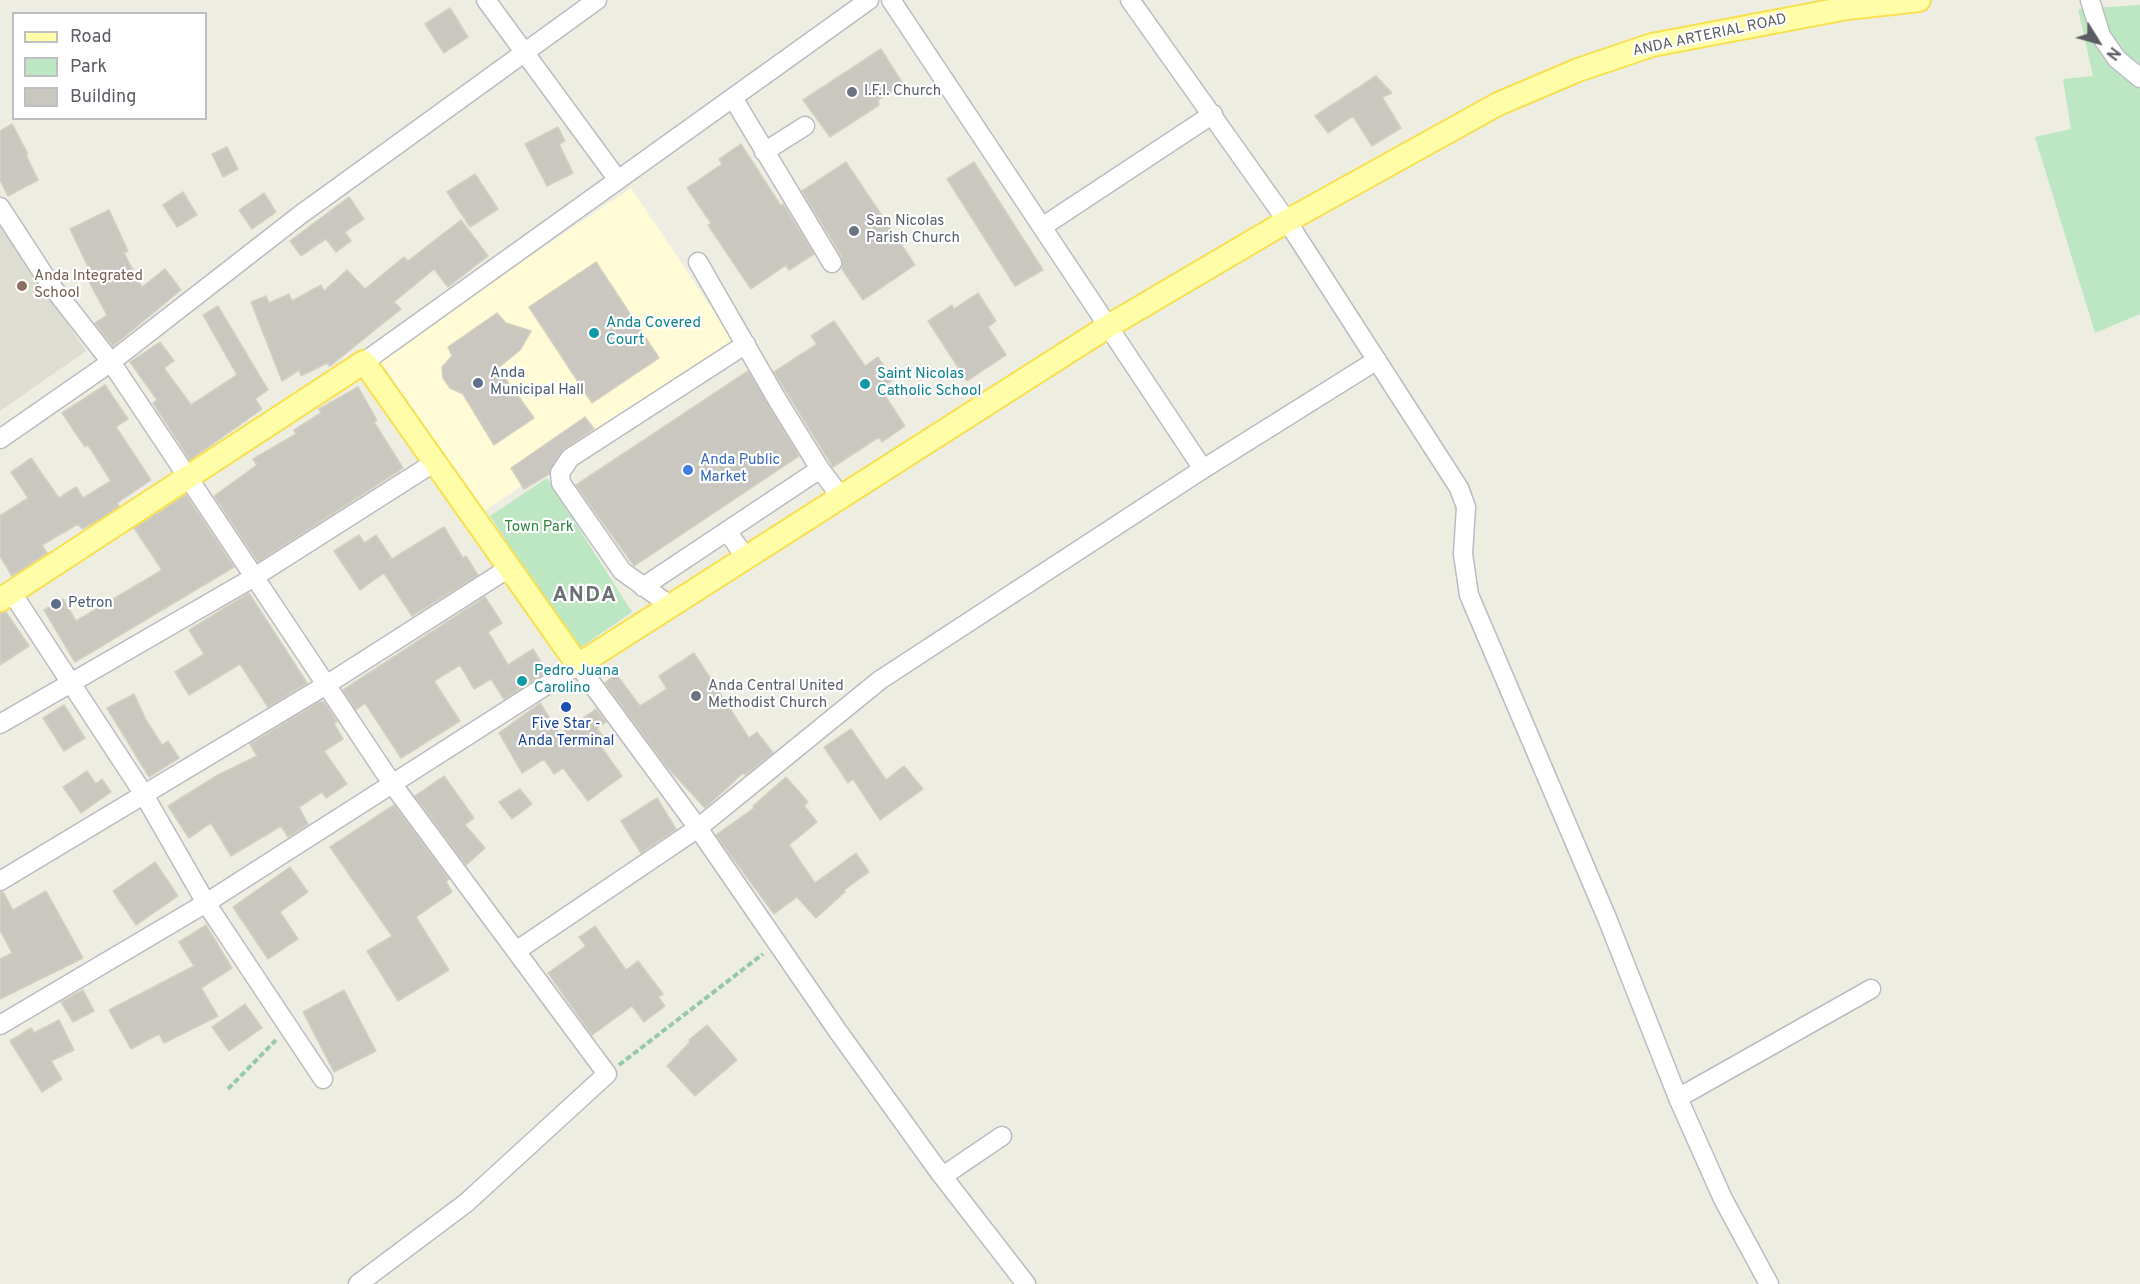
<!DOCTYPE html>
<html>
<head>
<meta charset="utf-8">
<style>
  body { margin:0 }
  #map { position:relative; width:2140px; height:1284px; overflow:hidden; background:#eeede2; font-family:Overpass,sans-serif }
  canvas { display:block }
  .legend { position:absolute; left:12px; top:12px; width:195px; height:108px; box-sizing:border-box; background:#fff; border:2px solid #bdbec1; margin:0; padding:8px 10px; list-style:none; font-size:18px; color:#5b5d64 }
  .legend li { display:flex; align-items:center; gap:12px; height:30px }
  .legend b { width:30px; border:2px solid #bdbec1 }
  .north { position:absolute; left:2068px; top:12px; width:60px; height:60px; -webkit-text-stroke:4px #fff; paint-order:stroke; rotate:127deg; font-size:16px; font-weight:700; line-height:24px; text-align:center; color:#5b5d64 }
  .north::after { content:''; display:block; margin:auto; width:21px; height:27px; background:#5b5d64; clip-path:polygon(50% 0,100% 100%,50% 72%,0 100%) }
</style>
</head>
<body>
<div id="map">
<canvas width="2140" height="1284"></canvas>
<ul class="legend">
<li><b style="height:8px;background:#fffda7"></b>Road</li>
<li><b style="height:16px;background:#bde7c3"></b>Park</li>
<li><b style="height:16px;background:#c9c7bf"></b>Building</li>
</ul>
<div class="north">N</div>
</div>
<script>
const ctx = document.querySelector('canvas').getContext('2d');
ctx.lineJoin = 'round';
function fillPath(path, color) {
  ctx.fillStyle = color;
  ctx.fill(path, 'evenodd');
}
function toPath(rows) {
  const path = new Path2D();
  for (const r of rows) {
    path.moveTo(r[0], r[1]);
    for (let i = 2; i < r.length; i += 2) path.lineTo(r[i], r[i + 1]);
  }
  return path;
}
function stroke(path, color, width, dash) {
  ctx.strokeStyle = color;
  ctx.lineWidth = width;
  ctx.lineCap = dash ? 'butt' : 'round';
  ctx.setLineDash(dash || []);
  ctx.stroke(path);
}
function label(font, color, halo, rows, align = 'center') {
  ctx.font = font + ' Overpass,sans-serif';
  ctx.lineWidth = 4.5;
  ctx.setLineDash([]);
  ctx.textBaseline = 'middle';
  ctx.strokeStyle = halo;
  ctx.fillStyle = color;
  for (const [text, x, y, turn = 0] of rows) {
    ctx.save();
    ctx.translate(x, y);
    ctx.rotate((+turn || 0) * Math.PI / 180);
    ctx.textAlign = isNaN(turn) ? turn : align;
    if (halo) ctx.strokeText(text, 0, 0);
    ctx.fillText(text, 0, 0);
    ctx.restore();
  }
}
fillPath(toPath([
  [631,188,734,341,483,512,379,359]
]), '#fffbd7');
fillPath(toPath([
  [0,222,86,351,0,411]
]), '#deddd1');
fillPath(toPath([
  [2140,5,2140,314,2095,333,2035,137,2071,129,2063,79,2093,76,2078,9],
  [547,478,632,612,577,650,490,516]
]), '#bde7c3');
const building = toPath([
  [450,8,468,37,444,53,425,24,450,8],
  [881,49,903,84,878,100,879,105,830,137,803,100,881,49],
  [1376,76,1392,93,1382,97,1401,128,1372,146,1353,116,1328,133,1315,116,1376,76],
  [12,124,28,154,26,155,38,180,8,196,0,180,0,131,12,124],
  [558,127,565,141,559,144,573,173,547,186,525,144,558,127],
  [741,144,781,206,783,204,814,254,789,270,786,265,751,289,708,225,711,223,687,188,722,164,719,159,741,144],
  [227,147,238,169,223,177,212,154,227,147],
  [846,162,915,265,863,300,842,269,842,257,802,191,846,162],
  [974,162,1043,270,1015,286,947,179,974,162],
  [475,174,498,209,470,227,447,192,475,174],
  [183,192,197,215,177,227,163,205,183,192],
  [264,193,276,212,252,229,239,210,264,193],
  [349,197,364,219,345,232,351,241,336,252,326,239,301,256,290,241,349,197],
  [109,210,128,251,124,253,142,287,165,269,181,290,113,346,95,323,107,315,88,280,93,277,70,229,109,210],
  [461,220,488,256,448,287,434,269,394,302,401,309,330,366,327,363,301,376,299,370,282,381,251,302,266,296,269,303,289,294,292,301,321,285,324,291,347,270,365,289,404,257,408,261,461,220],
  [596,262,659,358,592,403,529,307,596,262],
  [978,293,996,321,988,327,1006,355,967,381,928,321,952,305,954,309,978,293],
  [218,306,268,390,255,399,262,409,190,460,153,403,157,400,130,362,160,342,174,361,164,368,191,405,237,375,203,315,218,306],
  [497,313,506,323,531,331,520,350,498,368,534,418,494,445,463,394,450,388,443,378,442,367,452,356,448,347,497,313],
  [834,321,865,366,878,357,893,380,880,388,905,426,882,442,879,437,833,467,774,372,817,344,811,336,834,321],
  [748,371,799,456,634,566,576,485,748,371],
  [105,385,128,419,116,427,151,480,117,503,119,506,102,518,82,529,78,524,42,545,47,553,12,576,0,556,0,516,28,498,11,472,31,458,59,498,76,487,83,498,111,481,88,445,85,447,62,413,105,385],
  [358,387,377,420,374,422,403,468,258,562,214,496,257,465,253,459,296,434,294,430,321,413,319,409,358,387],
  [585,417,594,429,564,449,549,474,524,489,511,468,585,417],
  [186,495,234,567,75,662,44,610,63,599,76,621,162,570,134,528,186,495],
  [444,527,463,558,466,556,478,575,412,616,384,573,360,590,334,551,359,535,364,543,376,535,392,559,444,527],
  [249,593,307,683,268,707,240,664,189,695,175,672,204,654,189,630,249,593],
  [485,597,502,623,488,632,508,665,533,649,547,672,504,699,491,679,474,689,460,665,434,681,460,721,401,758,365,703,356,710,343,690,485,597],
  [6,612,29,646,0,665,0,613,6,612],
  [694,653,749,738,757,732,773,753,745,775,743,773,705,808,667,767,605,683,616,674,640,706,667,689,659,676,694,653],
  [134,694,146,720,162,745,168,741,179,758,149,777,107,708,134,694],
  [319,702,324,702,337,722,334,724,343,739,324,751,347,784,326,798,322,792,299,807,308,824,288,837,281,826,231,856,211,823,189,838,168,806,218,775,257,756,250,744,319,702],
  [540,703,560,734,596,709,606,722,597,728,605,739,599,744,622,776,588,801,563,768,554,774,544,759,522,773,499,733,540,703],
  [64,705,85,738,64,751,43,718,64,705],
  [851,729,886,780,904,766,923,789,880,820,853,779,848,783,824,747,851,729],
  [87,771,96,784,102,779,111,792,81,813,63,787,87,771],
  [444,776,474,818,465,825,485,848,466,865,415,796,444,776],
  [786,777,808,802,804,806,817,822,789,845,815,883,856,853,869,872,844,890,845,892,816,918,797,897,774,914,716,835,754,808,753,806,786,777],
  [520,789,532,804,512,819,499,802,520,789],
  [657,798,676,829,641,853,621,821,657,798],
  [394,805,449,879,446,882,452,892,416,917,449,970,398,1001,367,951,392,936,330,847,394,805],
  [155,862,178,896,136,925,113,891,155,862],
  [290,867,308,892,280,912,298,939,268,959,233,907,290,867],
  [46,891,83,958,0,999,0,959,12,953,0,930,0,892,3,892,13,910,46,891],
  [206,925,232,968,201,988,218,1016,164,1043,159,1034,131,1049,109,1010,194,966,179,942,206,925],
  [595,926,626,970,638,961,663,994,658,997,665,1006,644,1022,632,1006,592,1035,548,973,586,946,579,937,595,926],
  [83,990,94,1011,73,1022,61,1002,83,990],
  [344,990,376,1051,334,1072,303,1012,344,990],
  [245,1004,262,1028,229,1051,212,1027,245,1004],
  [59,1020,74,1050,51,1061,62,1079,42,1092,10,1041,31,1028,34,1033,59,1020],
  [707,1025,737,1060,695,1096,667,1066,690,1042,689,1040,707,1025]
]);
fillPath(building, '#c9c7bf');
stroke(building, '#d3d0c0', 1.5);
const minor = toPath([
  [486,0,618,180],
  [891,0,1203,469],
  [1130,0,1287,221,1459,488,1466,507,1463,554,1469,595,1607,918,1678,1098,1723,1199,1769,1284],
  [2090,0,2101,36,2117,59,2140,78],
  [733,98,832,263],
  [764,152,805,126],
  [0,207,50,284,111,362,0,439],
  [1042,227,1213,114],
  [698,262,775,396,820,469,841,497],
  [364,362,869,0],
  [746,558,727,531,820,469],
  [643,587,727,531],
  [12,593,143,793,206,903,323,1079],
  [671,606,622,571,561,483,560,473,570,458,746,344],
  [0,724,256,576,435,462],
  [0,881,326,685,509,568],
  [516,951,698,828,880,680,1203,469,1377,360],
  [0,1025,206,903,578,665,698,828,837,1030,940,1173,1026,1284],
  [1678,1098,1871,989],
  [943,1176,1002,1136],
  [358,1284,466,1203,607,1074,393,785,111,362,300,215,597,0]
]);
const major = toPath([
  [0,600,364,362,578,665,1107,327,1287,221,1498,104,1578,70,1652,45,1847,8,1919,0]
]);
stroke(minor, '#babcc2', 21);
stroke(major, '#f7e052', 26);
stroke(toPath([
  [619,1065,763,954],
  [228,1089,276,1040]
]), '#96c8ab', 4, [6, 3]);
stroke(minor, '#fff', 18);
stroke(major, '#fffda7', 22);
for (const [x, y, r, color] of [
  [852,92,6,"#6b7280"],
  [854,231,6,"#6b7280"],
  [22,286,6,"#8d6e63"],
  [594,333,6,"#0f9aa8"],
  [478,383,6,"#5c6f8a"],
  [865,384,6,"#0f9aa8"],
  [688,470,6,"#3f7fe0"],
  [56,604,6,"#5c6f8a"],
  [522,681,6,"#0f9aa8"],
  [696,696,6,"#6b7280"],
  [566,707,6,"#1a4fb4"]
]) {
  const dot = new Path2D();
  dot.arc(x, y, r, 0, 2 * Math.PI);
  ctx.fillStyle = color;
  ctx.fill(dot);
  stroke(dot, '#fff', 2);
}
label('15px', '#5b5d64', '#fff', [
  ["ANDA ARTERIAL ROAD",1710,36,-12]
]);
label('15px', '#5b616d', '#fff', [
  ["I.F.I. Church",864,92],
  ["San Nicolas",866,222],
  ["Parish Church",866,239],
  ["Anda Central United",708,687],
  ["Methodist Church",708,704]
], 'left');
label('15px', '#785e54', '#fff', [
  ["Anda Integrated",34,277],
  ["School",34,294]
], 'left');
label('15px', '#0d838f', '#fff', [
  ["Anda Covered",606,324],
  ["Court",606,341],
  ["Saint Nicolas",877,375],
  ["Catholic School",877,392],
  ["Pedro Juana",534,672],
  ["Carolino",534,689]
], 'left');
label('15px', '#4e5e75', '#fff', [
  ["Anda",490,374],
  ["Municipal Hall",490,391],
  ["Petron",68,604]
], 'left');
label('15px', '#366cbe', '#fff', [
  ["Anda Public",700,461],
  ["Market",700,478]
], 'left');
label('15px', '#308540', '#fff', [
  ["Town Park",539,528]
]);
label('15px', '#164399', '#fff', [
  ["Five Star -",566,725],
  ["Anda Terminal",566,742]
]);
ctx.letterSpacing = '1.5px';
label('bold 21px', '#6c6f76', '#fff', [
  ["ANDA",585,597]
]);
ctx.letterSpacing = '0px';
</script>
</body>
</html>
